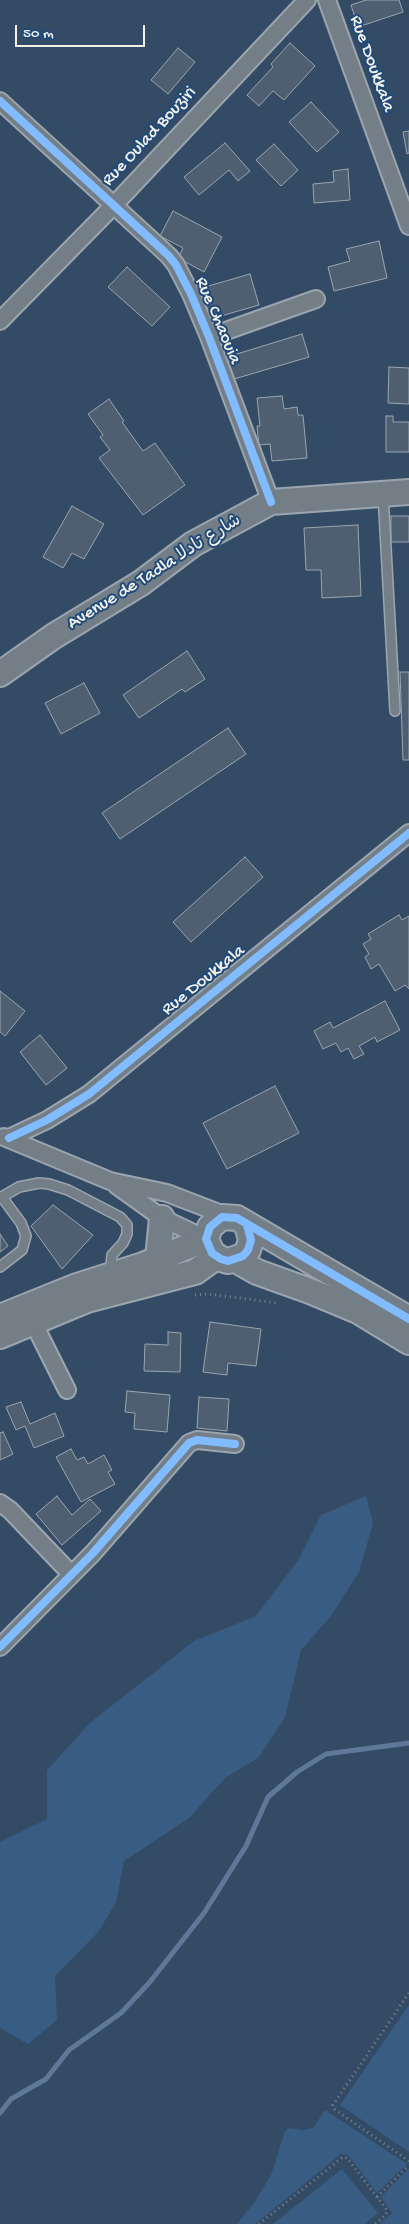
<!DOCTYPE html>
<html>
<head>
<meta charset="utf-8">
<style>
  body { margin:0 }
  #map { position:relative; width:409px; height:2224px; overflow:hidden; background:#344b65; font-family:"Gochi Hand",sans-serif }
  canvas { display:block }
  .scale { position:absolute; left:15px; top:25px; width:130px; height:22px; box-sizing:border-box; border:2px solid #f4f1e8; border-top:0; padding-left:6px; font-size:15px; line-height:18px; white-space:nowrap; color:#f4f1e8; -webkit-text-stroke:4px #1f4a7a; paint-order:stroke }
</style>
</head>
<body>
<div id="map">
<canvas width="409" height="2224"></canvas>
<div class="scale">50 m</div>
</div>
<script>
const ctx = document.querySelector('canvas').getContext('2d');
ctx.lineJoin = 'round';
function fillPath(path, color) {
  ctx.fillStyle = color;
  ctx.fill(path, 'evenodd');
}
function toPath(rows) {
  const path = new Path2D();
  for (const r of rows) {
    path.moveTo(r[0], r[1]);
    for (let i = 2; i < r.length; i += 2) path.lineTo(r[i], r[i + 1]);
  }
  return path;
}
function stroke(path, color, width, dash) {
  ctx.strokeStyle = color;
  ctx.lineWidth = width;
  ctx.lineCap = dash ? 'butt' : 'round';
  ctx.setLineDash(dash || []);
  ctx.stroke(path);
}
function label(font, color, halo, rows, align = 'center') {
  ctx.font = font + ' "Gochi Hand","Playpen Sans Arabic",sans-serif';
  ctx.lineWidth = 4;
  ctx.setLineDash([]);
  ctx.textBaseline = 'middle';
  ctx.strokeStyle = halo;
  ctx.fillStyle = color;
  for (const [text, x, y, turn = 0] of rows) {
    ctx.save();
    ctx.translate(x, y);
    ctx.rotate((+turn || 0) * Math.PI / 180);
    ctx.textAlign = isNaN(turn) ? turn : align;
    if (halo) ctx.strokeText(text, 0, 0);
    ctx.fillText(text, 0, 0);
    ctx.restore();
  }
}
fillPath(toPath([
  [366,1496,373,1523,359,1572,331,1616,301,1650,285,1718,258,1758,225,1778,189,1818,124,1861,116,1902,99,1931,55,1976,57,2020,28,2044,0,2028,0,1842,47,1819,47,1770,91,1722,194,1641,256,1616,299,1559,321,1515],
  [409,2005,409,2152,340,2105],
  [325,2110,407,2164,377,2193,348,2155,341,2154,255,2224,237,2224,254,2203,271,2175,285,2131,289,2128,303,2130,313,2128],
  [409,2168,409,2224,380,2224,392,2213,381,2197],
  [342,2169,378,2213,365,2224,273,2224]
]), '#395c83');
stroke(toPath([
  [0,2113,11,2099,46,2079,69,2050,121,2013,149,1983,204,1913,246,1846,268,1797,297,1772,326,1754,409,1743]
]), '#5e7998', 5);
const building = toPath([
  [366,0,399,0,403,12,358,27,351,5,366,0],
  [290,43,315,66,284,100,273,91,259,106,247,95,273,67,271,64,290,43],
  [178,48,195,62,168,94,151,80,178,48],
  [311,102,339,132,317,152,289,122,311,102],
  [409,131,409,153,407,154,403,132,409,131],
  [225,143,250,171,238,181,229,170,199,195,184,177,225,143],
  [274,144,298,170,281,186,256,160,274,144],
  [348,169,350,200,314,203,313,184,334,182,333,171,348,169],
  [173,211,222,237,204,272,178,258,183,248,160,236,173,211],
  [379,241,387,278,334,291,328,267,350,261,346,249,379,241],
  [127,267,170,307,152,326,108,287,127,267],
  [250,274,259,305,207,320,198,289,250,274],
  [302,334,309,357,234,379,227,357,302,334],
  [389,367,409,368,409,404,388,403,389,367],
  [282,396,284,409,297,407,298,415,303,415,307,458,272,461,270,444,259,445,257,426,260,426,257,398,282,396],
  [109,399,124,421,122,422,143,451,155,443,185,485,143,515,99,458,110,450,100,437,103,435,88,414,109,399],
  [386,416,393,416,393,422,409,422,409,452,386,452,386,416],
  [72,506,104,524,84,559,72,553,63,568,43,557,72,506],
  [391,516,409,516,409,542,391,542,391,516],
  [358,525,361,596,322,598,321,570,306,570,304,528,358,525],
  [187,651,205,679,185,692,182,689,139,718,123,695,187,651],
  [400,672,409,672,409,760,403,760,400,672],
  [84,683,100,713,61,734,45,703,84,683],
  [228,728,246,754,120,839,102,813,228,728],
  [245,857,263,877,191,942,173,922,245,857],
  [399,915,402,920,409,916,409,989,405,985,395,991,379,964,371,969,365,957,369,954,363,944,371,939,368,934,399,915],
  [0,991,25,1011,5,1036,0,1032,0,991],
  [385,1001,400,1030,377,1042,375,1037,359,1046,364,1054,354,1059,348,1048,341,1052,336,1043,323,1049,314,1031,330,1022,333,1028,385,1001],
  [40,1035,67,1068,46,1085,20,1052,40,1035],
  [275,1086,299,1133,227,1169,203,1123,275,1086],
  [53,1205,93,1235,62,1269,31,1226,53,1205],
  [0,1234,8,1246,0,1252,0,1234],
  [210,1322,261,1329,256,1366,228,1363,227,1375,203,1372,210,1322],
  [168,1332,181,1333,180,1372,144,1371,145,1344,168,1345,168,1332],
  [127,1391,170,1395,167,1432,134,1429,135,1413,125,1412,127,1391],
  [199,1397,229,1399,227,1431,197,1428,199,1397],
  [21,1402,30,1424,55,1413,64,1436,34,1448,25,1426,16,1430,6,1407,21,1402],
  [3,1432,13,1454,0,1460,0,1433,3,1432],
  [71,1449,77,1460,84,1457,88,1464,104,1455,112,1470,108,1472,115,1484,81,1502,56,1457,71,1449],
  [57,1496,72,1515,90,1499,101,1511,62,1545,36,1514,57,1496]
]);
fillPath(building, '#4e5f72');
stroke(building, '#9ba5af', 1);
const lane = toPath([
  [383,494,395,711],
  [0,1198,19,1187,39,1183,49,1184,68,1190,120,1217,127,1225,127,1234,123,1243,112,1255,110,1275],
  [0,1267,22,1250,26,1236,21,1223,2,1197]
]);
const street = toPath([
  [327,0,409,226],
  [0,101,169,256,176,265,191,294,209,337,271,502],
  [0,321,114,205,307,0],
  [209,337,316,299],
  [4,1137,110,1181,167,1193,227,1216],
  [9,1138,47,1120,89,1094,409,833],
  [116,1185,162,1218,206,1239],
  [33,1322,67,1390],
  [0,1503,10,1510,71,1574],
  [0,1647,93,1553,189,1443,197,1440,235,1444]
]);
const secondary = toPath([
  [0,674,54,636,141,583,193,544,271,502,409,492],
  [247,1225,251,1240,248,1250,243,1256,228,1261,221,1259,212,1253,206,1239,210,1227,222,1217,237,1218,409,1319],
  [158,1258,162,1218],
  [236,1260,257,1272,310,1291,358,1311,409,1342],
  [0,1317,77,1286,143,1265,206,1239],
  [0,1336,87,1300,195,1272,216,1257]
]);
stroke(lane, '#9ba5af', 12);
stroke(street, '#9ba5af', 20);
stroke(secondary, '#9ba5af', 28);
stroke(toPath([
  [195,1295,208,1294,278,1303],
  [409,1993,333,2105,334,2109,409,2161],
  [377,2197,409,2165],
  [259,2224,343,2157,347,2158,387,2210,386,2215,375,2224]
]), '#78838f', 3, [1, 4]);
stroke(lane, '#737e87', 9);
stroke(street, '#737e87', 16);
stroke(secondary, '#737e87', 24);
stroke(toPath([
  [0,101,169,256,176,265,191,294,209,337,271,502],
  [9,1138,47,1120,89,1094,409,833],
  [247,1225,251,1240,248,1250,243,1256,228,1261,221,1259,212,1253,206,1239,210,1227,222,1217,237,1218,409,1319],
  [0,1647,93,1553,189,1443,197,1440,235,1444]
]), '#80bcff', 8);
label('18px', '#f4f1e8', '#1f4a7a', [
  ["Rue Doukkala",371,64,70],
  ["Rue Oulad Bouziri",150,137,-47],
  ["Rue Chaouia",217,321,67],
  ["Avenue de Tadla شارع تادلا",155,573,-32],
  ["Rue Doukkala",204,981,-39]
]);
</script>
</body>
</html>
